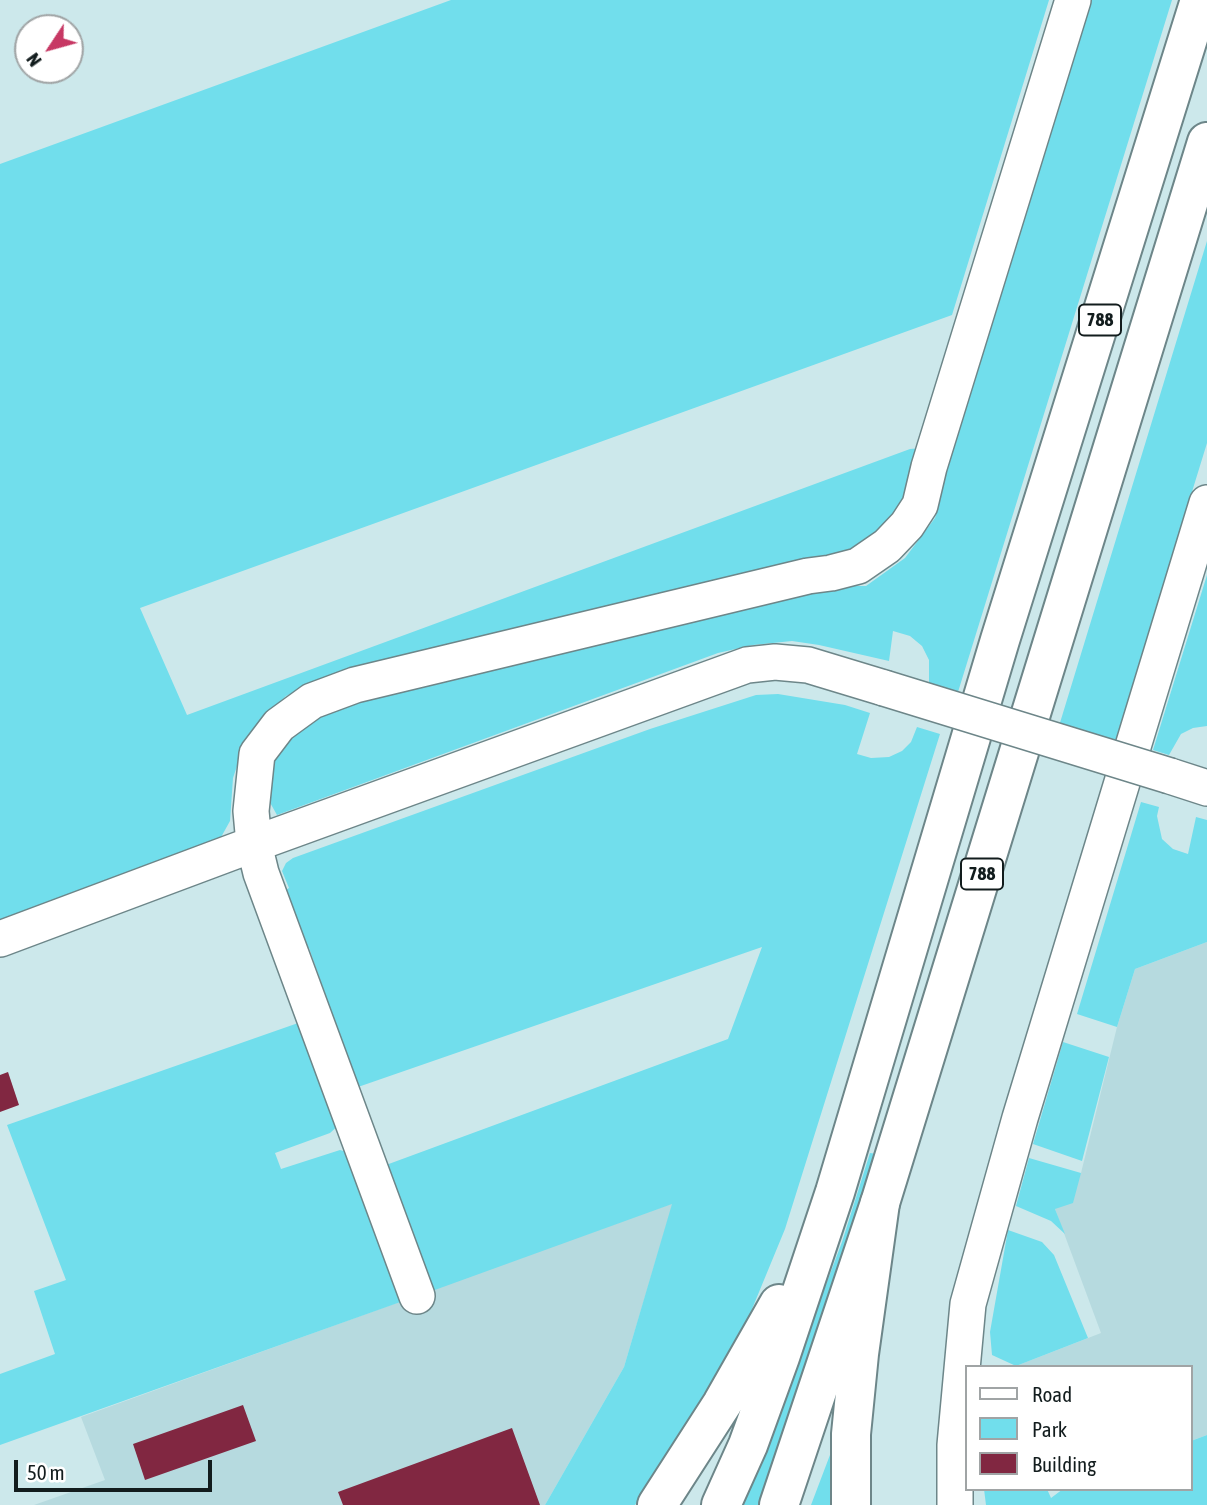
<!DOCTYPE html>
<html>
<head>
<meta charset="utf-8">
<style>
  body { margin:0 }
  #map { position:relative; width:1207px; height:1505px; overflow:hidden; background:#cce8eb; font-family:"Asap Condensed",sans-serif }
  canvas { display:block }
  .legend { position:absolute; left:965px; top:1365px; width:228px; height:126px; box-sizing:border-box; background:#fff; border:2px solid #a0a4a5; margin:0; padding:9px 12px; list-style:none; font-size:21px; color:#121c1d }
  .legend li { display:flex; align-items:center; gap:14px; height:35px }
  .legend b { width:35px; border:2px solid #a0a4a5 }
  .north { position:absolute; left:14px; top:14px; width:70px; height:70px; box-sizing:border-box; background:#fff; border:2px solid #a0a4a5; border-radius:50%; rotate:234deg; font-size:19px; font-weight:700; line-height:28px; text-align:center; color:#121c1d }
  .north::after { content:''; display:block; margin:auto; width:24px; height:32px; background:#c73864; clip-path:polygon(50% 0,100% 100%,50% 72%,0 100%) }
  .scale { position:absolute; left:14px; top:1460px; width:198px; height:32px; box-sizing:border-box; border:4px solid #121c1d; border-top:0; padding-left:9px; font-size:21px; line-height:24px; white-space:nowrap; color:#121c1d; -webkit-text-stroke:5px #fff; paint-order:stroke }
</style>
</head>
<body>
<div id="map">
<canvas width="1207" height="1505"></canvas>
<ul class="legend">
<li><b style="height:9px;background:#fff"></b>Road</li>
<li><b style="height:19px;background:#71deec"></b>Park</li>
<li><b style="height:19px;background:#812741"></b>Building</li>
</ul>
<div class="north">N</div>
<div class="scale">50 m</div>
</div>
<script>
const ctx = document.querySelector('canvas').getContext('2d');
ctx.lineJoin = 'round';
function fillPath(path, color) {
  ctx.fillStyle = color;
  ctx.fill(path, 'evenodd');
}
function toPath(rows) {
  const path = new Path2D();
  for (const r of rows) {
    path.moveTo(r[0], r[1]);
    for (let i = 2; i < r.length; i += 2) path.lineTo(r[i], r[i + 1]);
  }
  return path;
}
function stroke(path, color, width, dash) {
  ctx.strokeStyle = color;
  ctx.lineWidth = width;
  ctx.lineCap = dash ? 'butt' : 'round';
  ctx.setLineDash(dash || []);
  ctx.stroke(path);
}
function label(font, color, halo, rows, align = 'center') {
  ctx.font = font + ' "Asap Condensed",sans-serif';
  ctx.lineWidth = 7;
  ctx.setLineDash([]);
  ctx.textBaseline = 'middle';
  ctx.strokeStyle = halo;
  ctx.fillStyle = color;
  for (const [text, x, y, turn = 0] of rows) {
    ctx.save();
    ctx.translate(x, y);
    ctx.rotate((+turn || 0) * Math.PI / 180);
    ctx.textAlign = isNaN(turn) ? turn : align;
    if (halo) ctx.strokeText(text, 0, 0);
    ctx.fillText(text, 0, 0);
    ctx.restore();
  }
}
fillPath(toPath([
  [1207,942,1207,1435,1191,1441,1191,1367,1016,1366,1101,1333,1055,1209,1081,1173,1117,1027,1135,969],
  [673,1203,624,1367,545,1505,34,1505,105,1480,81,1417]
]), '#b6dadf');
fillPath(toPath([
  [451,0,1049,0,952,315,140,608,187,715,910,449,922,448,899,513,883,531,846,555,317,682,286,696,270,712,245,742,233,778,230,821,220,839,0,921,0,164],
  [1083,0,1172,0,958,692,929,684,929,660,922,646,910,636,893,631,889,661,819,645,792,641,753,645,718,653,277,815,268,799,274,755,289,734,315,717,355,699,835,586,866,586,905,558,935,518,939,506,939,486],
  [1207,241,1207,443,1115,742,1059,726],
  [1207,575,1207,726,1193,728,1181,734,1169,755,1153,750],
  [778,694,845,705,870,713,857,754,871,758,889,757,902,751,911,742,917,727,940,734,785,1229,745,1326,682,1436,635,1505,545,1505,624,1367,672,1204,432,1291,386,1165,728,1039,762,947,358,1087,309,948,300,950,279,894,289,888,282,871,286,863,293,858,650,729,756,695],
  [1141,802,1159,807,1157,816,1162,839,1173,849,1188,854,1196,817,1207,820,1207,942,1135,969,1117,1027,1077,1014],
  [301,1022,340,1124,330,1133,275,1153,281,1169,340,1150,350,1153,406,1300,0,1445,0,1374,55,1354,34,1291,66,1280,7,1125],
  [1063,1042,1109,1057,1082,1161,1033,1144],
  [870,1153,877,1154,771,1473,759,1505,743,1505,842,1242],
  [1029,1158,1081,1173,1073,1203,1055,1209,1065,1234,1051,1221,1016,1206],
  [1008,1230,1042,1242,1054,1255,1088,1338,1016,1366,992,1355,990,1332],
  [1207,1435,1207,1505,986,1505,984,1489,1047,1489,1051,1498,1063,1489,1191,1489,1191,1441],
  [833,1447,830,1505,811,1505]
]), '#71deec');
fillPath(toPath([
  [8,1072,19,1105,0,1112,0,1075],
  [243,1405,256,1441,145,1480,133,1444],
  [512,1428,540,1505,343,1505,338,1492]
]), '#812741');
const minor = toPath([
  [1170,776,1207,788],
  [0,939,254,844,747,665,775,662,808,665,884,688],
  [417,1296,261,873,254,844,251,811,257,754,279,725,312,701,355,685,808,576,831,573,858,566,887,546,907,525,920,505,929,467,1073,0],
  [955,1505,955,1445,968,1304,1020,1118,1207,503]
]);
const major = toPath([
  [657,1505,722,1404,779,1304],
  [721,1505,748,1445,780,1357,835,1192,1000,640,1200,0],
  [779,1505,880,1203,1207,142]
]);
const highway = toPath([
  [851,1505,851,1434,859,1354,880,1203]
]);
stroke(minor, '#6d8689', 38);
stroke(major, '#6d8689', 42);
stroke(highway, '#6d8689', 42);
stroke(minor, '#fff', 35);
stroke(major, '#fff', 38);
stroke(highway, '#fff', 38);
const minorBridge = toPath([
  [884,688,1170,776]
]);
stroke(minorBridge, '#6d8689', 38, []);
stroke(minorBridge, '#fff', 35);
for (const [x, y, w] of [
  [1100,320,42],
  [982,874,42]
]) {
  const box = new Path2D();
  box.roundRect(x - w / 2, y - 15.5, w, 31, 5);
  ctx.fillStyle = '#fff';
  ctx.fill(box);
  stroke(box, '#121c1d', 2);
}
label('bold 19px', '#121c1d', null, [
  ["788",1100,320],
  ["788",982,874]
]);
</script>
</body>
</html>
